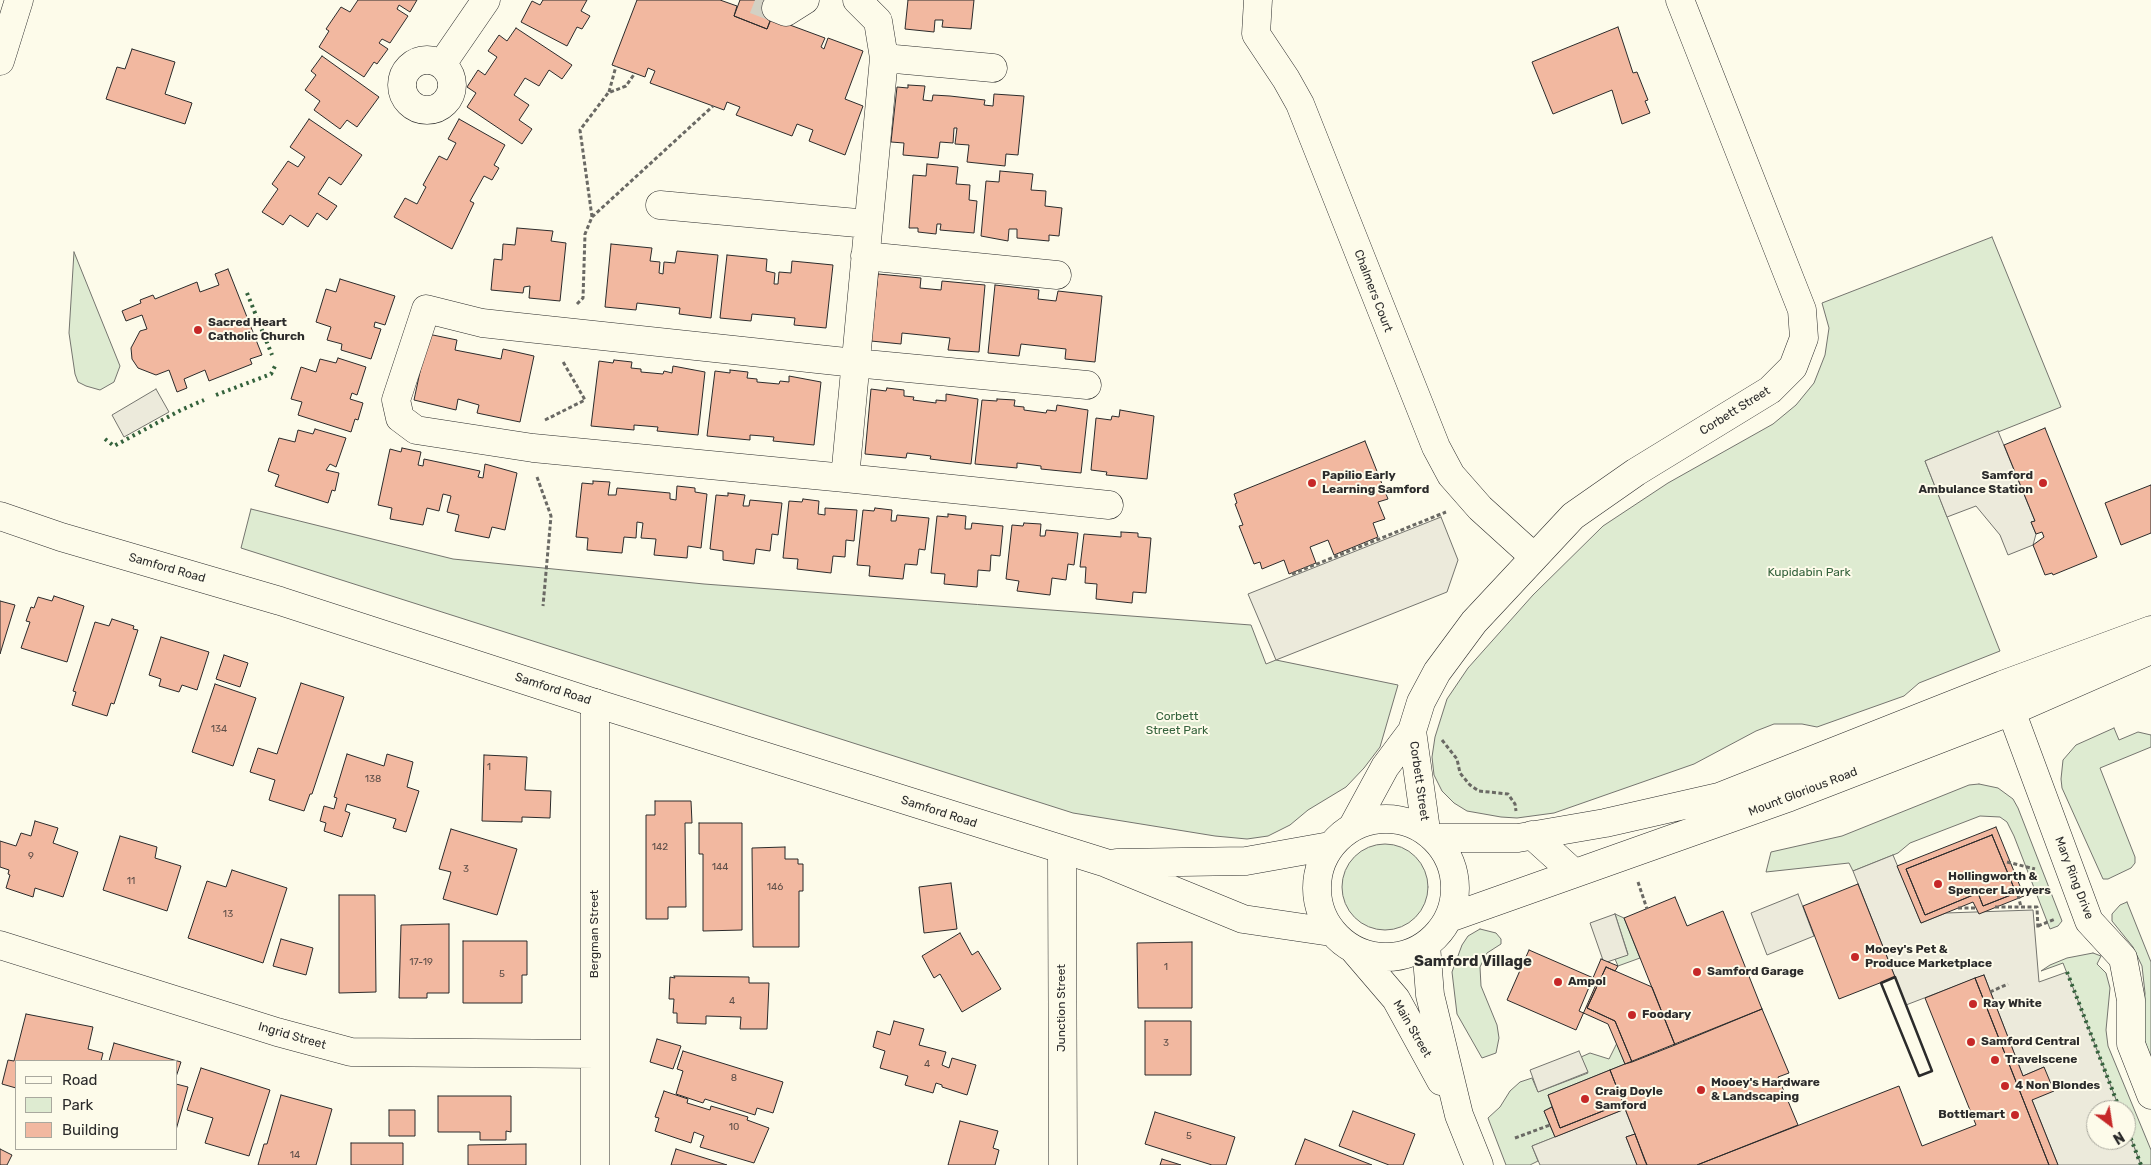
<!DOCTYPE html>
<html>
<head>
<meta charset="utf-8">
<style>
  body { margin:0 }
  #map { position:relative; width:2151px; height:1165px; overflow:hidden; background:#fdfbea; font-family:Rubik,sans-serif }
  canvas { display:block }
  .legend { position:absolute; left:15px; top:1060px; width:162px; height:90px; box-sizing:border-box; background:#fdfbea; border:1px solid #a9a89e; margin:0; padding:6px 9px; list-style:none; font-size:15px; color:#2b2b2b }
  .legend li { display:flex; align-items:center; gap:10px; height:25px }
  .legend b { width:25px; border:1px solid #a9a89e }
  .north { position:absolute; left:2086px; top:1100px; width:50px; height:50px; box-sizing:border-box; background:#fdfbea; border:1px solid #a9a89e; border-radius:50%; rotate:149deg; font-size:14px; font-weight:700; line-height:20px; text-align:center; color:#2b2b2b }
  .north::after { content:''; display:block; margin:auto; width:18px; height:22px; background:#c62828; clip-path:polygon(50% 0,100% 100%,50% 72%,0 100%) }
</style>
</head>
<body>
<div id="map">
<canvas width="2151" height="1165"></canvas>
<ul class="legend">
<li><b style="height:6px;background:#fdfbea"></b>Road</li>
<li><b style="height:14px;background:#deebd1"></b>Park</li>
<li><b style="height:14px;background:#f2b8a0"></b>Building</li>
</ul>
<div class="north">N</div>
</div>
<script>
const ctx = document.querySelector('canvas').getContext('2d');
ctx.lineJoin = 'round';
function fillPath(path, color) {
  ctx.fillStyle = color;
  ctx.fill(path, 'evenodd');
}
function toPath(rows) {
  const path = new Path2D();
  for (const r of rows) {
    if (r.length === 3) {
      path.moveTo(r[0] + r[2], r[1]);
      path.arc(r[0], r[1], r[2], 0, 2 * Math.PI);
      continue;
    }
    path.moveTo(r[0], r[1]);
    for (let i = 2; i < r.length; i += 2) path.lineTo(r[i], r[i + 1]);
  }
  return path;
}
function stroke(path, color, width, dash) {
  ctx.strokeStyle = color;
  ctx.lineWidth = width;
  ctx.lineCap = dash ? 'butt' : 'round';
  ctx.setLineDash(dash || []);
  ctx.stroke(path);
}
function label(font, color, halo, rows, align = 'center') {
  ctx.font = font + ' Rubik,sans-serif';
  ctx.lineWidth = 4;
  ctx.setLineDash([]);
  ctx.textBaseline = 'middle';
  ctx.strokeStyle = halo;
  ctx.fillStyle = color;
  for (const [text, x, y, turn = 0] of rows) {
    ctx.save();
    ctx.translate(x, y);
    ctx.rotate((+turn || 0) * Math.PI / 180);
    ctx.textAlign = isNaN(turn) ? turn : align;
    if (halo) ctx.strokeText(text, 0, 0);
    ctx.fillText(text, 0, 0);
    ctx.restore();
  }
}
const green = toPath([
  [1992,237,2061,407,1925,461,2000,651,1919,683,1904,696,1817,727,1802,724,1774,724,1756,731,1694,764,1554,813,1517,818,1501,817,1467,811,1454,803,1442,791,1434,775,1432,757,1435,737,1447,699,1468,668,1533,595,1603,526,1668,483,1773,424,1796,405,1814,383,1825,355,1829,328,1822,303,1992,237],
  [74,252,120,366,114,382,100,390,86,386,78,382,75,374,69,333,74,252],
  [251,509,453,559,704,584,1251,625,1266,664,1276,660,1398,685,1380,747,1364,768,1346,787,1308,810,1290,825,1268,836,1247,839,1215,836,1073,813,241,548,251,509],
  [2114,728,2119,740,2138,732,2151,735,2151,747,2100,768,2135,857,2135,863,2131,868,2108,879,2103,879,2062,788,2061,779,2063,760,2076,745,2114,728],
  [1979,784,1998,788,2013,799,2018,808,2062,921,2058,926,2050,929,2014,836,2007,822,2000,817,1980,816,1910,843,1898,853,1853,871,1849,863,1766,872,1771,852,1842,836,1969,785,1979,784],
  [1385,887,43],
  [2127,902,2151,962,2151,1061,2143,1036,2145,993,2142,966,2133,947,2112,921,2112,914,2120,905,2127,902],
  [1615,914,1624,918,1640,958,1618,966,1615,959,1628,954,1615,914],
  [1480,929,1496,933,1501,939,1501,944,1487,953,1480,967,1481,986,1497,1025,1499,1038,1496,1053,1482,1058,1457,1014,1452,972,1462,945,1468,936,1480,929],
  [2093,953,2101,956,2097,964,2106,973,2110,988,2106,1030,2108,1046,2151,1150,2151,1165,2141,1165,2126,1126,2126,1110,2120,1110,2063,963,2041,971,2050,965,2067,958,2093,953],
  [1617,1043,1625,1064,1548,1095,1552,1107,1544,1111,1555,1137,1532,1146,1538,1161,1530,1165,1506,1165,1488,1118,1500,1107,1510,1091,1520,1082,1532,1078,1538,1092,1588,1073,1581,1057,1590,1053,1609,1059,1617,1043]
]);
fillPath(green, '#deebd1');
stroke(green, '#74746e', 1);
const parking = toPath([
  [156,389,169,412,124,437,112,415,156,389],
  [1998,431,2035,521,2031,522,2036,534,2033,545,2008,555,2000,535,1976,506,1947,517,1925,461,1998,431],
  [1441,517,1458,560,1447,592,1276,660,1248,594,1441,517],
  [1893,855,1921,923,1946,913,2033,910,2039,982,2067,972,2120,1110,2096,1110,2096,1140,2126,1140,2126,1126,2141,1165,2058,1165,2032,1100,2044,1067,2023,1076,1984,975,1906,1005,1853,871,1893,855],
  [1798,894,1814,936,1767,955,1751,913,1798,894],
  [1615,914,1628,955,1604,963,1590,923,1615,914],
  [1579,1051,1588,1072,1538,1092,1530,1070,1579,1051],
  [1625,1109,1635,1134,1626,1137,1637,1165,1540,1165,1532,1146,1625,1109]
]);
fillPath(parking, '#eceadb');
stroke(parking, '#74746e', 1);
const building = toPath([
  [358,0,417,0,410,12,399,5,397,9,408,16,390,43,382,39,379,43,388,49,377,64,374,62,364,77,319,47,329,31,326,29,341,7,350,12,358,0],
  [543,0,587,0,581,11,590,16,582,29,577,27,567,46,521,22,532,1,540,5,543,0],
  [637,0,720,0,737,6,734,16,767,29,771,18,825,38,821,47,824,49,828,38,863,51,845,99,863,106,845,155,809,141,813,130,797,124,792,136,736,115,740,107,727,102,724,110,650,83,655,71,648,68,645,77,612,65,637,0],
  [740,0,779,0,767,29,734,16,740,0],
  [908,0,974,0,971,29,942,27,943,20,935,20,934,32,905,29,908,0],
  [1618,27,1633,73,1637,72,1648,100,1645,101,1650,113,1622,124,1612,90,1553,114,1532,62,1618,27],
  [516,28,572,65,562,79,549,70,539,86,525,78,514,95,529,105,519,120,532,129,522,144,467,107,476,93,467,87,478,70,485,75,497,57,488,51,499,35,507,41,516,28],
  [132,49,175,62,165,94,192,103,185,124,106,99,117,67,125,69,132,49],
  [322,56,379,97,357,127,347,120,340,129,314,110,320,101,305,90,316,75,311,71,322,56],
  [908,85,925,86,923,100,932,101,933,95,950,96,985,100,984,105,993,106,994,94,1024,96,1018,155,1006,154,1005,166,967,162,969,145,955,144,957,128,954,128,953,143,940,142,938,158,903,155,904,143,891,142,897,87,908,88,908,85],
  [309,119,362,155,341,185,329,177,318,194,337,206,327,220,317,213,308,227,290,215,283,225,262,212,278,189,272,184,288,161,298,167,305,157,290,147,309,119],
  [459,119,505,145,494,165,499,168,492,180,484,176,470,201,474,203,452,249,394,217,405,198,417,204,426,187,423,185,439,156,447,160,456,143,448,139,459,119],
  [927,164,958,167,956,184,970,185,969,200,977,201,974,233,940,230,941,224,937,224,936,234,918,232,918,228,909,228,913,175,926,176,927,164],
  [1000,171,1033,174,1031,190,1046,191,1045,206,1062,208,1059,236,1049,235,1049,241,1017,238,1017,229,1009,229,1008,241,981,236,986,181,999,182,1000,171],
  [517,228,553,231,551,241,566,243,560,301,529,298,530,286,524,287,523,293,491,290,494,259,502,260,503,244,515,245,517,228],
  [611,244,652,248,650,261,660,262,659,273,663,274,664,262,675,263,677,251,718,255,711,318,679,314,680,308,637,303,636,310,605,307,611,244],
  [727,255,767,259,766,271,775,273,774,284,778,284,779,272,791,273,792,261,833,265,826,328,794,325,795,318,752,314,751,321,720,318,727,255],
  [228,269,262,355,250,359,252,364,209,381,205,370,184,379,187,388,177,392,169,370,156,375,138,368,132,359,131,348,140,331,147,329,142,315,126,321,122,311,141,303,140,300,153,295,155,299,197,282,200,292,219,285,215,274,228,269],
  [878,274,921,278,920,288,941,290,942,281,985,285,979,352,948,350,950,338,902,333,901,344,871,341,878,274],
  [340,279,395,296,385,325,375,322,374,327,381,329,371,359,341,350,342,344,327,340,331,327,316,322,326,289,336,292,340,279],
  [995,285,1039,290,1038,299,1056,301,1058,291,1102,296,1095,362,1065,359,1066,349,1021,344,1019,356,988,353,995,285],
  [428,334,457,340,455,350,501,359,503,349,534,356,520,422,477,413,479,405,458,399,456,410,414,400,428,334],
  [338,358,366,367,357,395,352,393,350,399,363,403,358,420,355,419,351,432,298,415,302,402,291,399,301,367,316,372,320,359,336,363,338,358],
  [614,360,632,362,631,368,641,369,641,372,663,374,664,371,672,373,673,366,705,372,698,435,657,431,658,427,634,425,634,430,591,426,599,361,613,363,614,360],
  [730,370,748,372,747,378,757,379,757,382,779,384,780,381,789,382,789,376,821,382,814,445,773,441,774,437,763,436,750,435,750,440,707,436,715,371,730,373,730,370],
  [887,388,904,390,904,396,914,397,913,400,936,403,936,400,946,401,946,394,978,399,971,464,930,459,931,456,907,453,906,458,865,454,871,389,886,391,887,388],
  [997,399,1015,400,1014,406,1024,407,1024,410,1046,413,1047,410,1056,411,1057,405,1088,410,1081,473,1041,469,1041,466,1017,463,1017,468,975,464,982,400,997,401,997,399],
  [1120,410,1154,416,1147,479,1106,475,1107,472,1091,470,1096,418,1111,420,1112,416,1119,417,1120,410],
  [2045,428,2097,557,2053,575,2052,573,2045,575,2033,545,2044,537,2042,532,2036,534,2031,522,2035,521,2004,445,2045,428],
  [315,429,346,438,336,467,330,464,326,470,339,473,335,491,332,490,328,503,275,486,279,475,268,471,279,438,295,442,298,430,313,434,315,429],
  [1365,441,1388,499,1378,502,1385,519,1373,523,1378,537,1334,555,1328,540,1310,547,1316,563,1289,574,1284,560,1262,569,1260,562,1254,564,1239,526,1243,525,1235,504,1237,503,1234,494,1365,441],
  [402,448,421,452,418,465,423,466,424,459,480,471,478,477,483,478,485,464,517,473,505,530,492,527,489,538,455,531,459,515,447,512,451,496,443,494,439,511,427,508,423,525,390,519,392,508,378,505,390,449,401,452,402,448],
  [593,481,610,482,608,495,616,495,617,488,670,493,670,499,676,500,677,486,695,488,695,492,707,494,701,548,688,546,687,558,654,555,656,539,641,538,643,523,637,522,636,538,624,537,622,553,587,550,588,538,576,537,582,483,593,484,593,481],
  [2151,485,2151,533,2121,545,2105,503,2151,485],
  [728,493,745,495,743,506,749,506,750,500,782,503,778,535,772,534,770,551,756,549,754,564,723,560,723,551,710,549,716,495,728,496,728,493],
  [803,499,819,501,818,514,825,515,825,508,857,510,854,541,846,540,845,557,833,556,831,573,797,569,798,559,783,558,789,501,802,502,803,499],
  [875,508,892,510,891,521,896,521,897,515,929,518,925,550,919,549,917,565,905,564,903,579,869,576,870,566,857,565,863,510,874,511,875,508],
  [948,514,966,516,965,529,971,529,972,523,1003,526,1000,556,991,555,990,571,978,570,977,587,944,584,945,574,931,573,937,516,948,517,948,514],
  [1024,523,1041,524,1040,536,1045,536,1046,530,1078,533,1074,565,1068,564,1066,580,1052,578,1050,595,1017,591,1019,581,1006,579,1012,525,1023,526,1024,523],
  [1121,532,1138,533,1138,537,1151,538,1146,593,1133,592,1132,603,1096,599,1097,584,1085,583,1086,567,1080,567,1084,534,1121,537,1121,532],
  [54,596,84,606,67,662,21,648,30,622,26,621,31,607,34,608,38,597,52,601,54,596],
  [0,601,15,605,0,654,0,601],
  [112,619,134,626,133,629,138,630,114,704,111,703,107,716,72,705,76,692,73,691,95,622,109,626,112,619],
  [161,637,209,652,197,690,182,685,179,692,159,686,161,679,149,675,161,637],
  [224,655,248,663,240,687,216,679,224,655],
  [301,683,344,697,312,794,310,794,304,811,269,800,275,780,250,772,258,748,277,754,301,683],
  [215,684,256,698,233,766,192,752,215,684],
  [347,754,384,766,387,754,413,762,407,787,419,791,406,832,393,828,396,819,347,804,345,811,350,813,342,837,324,831,326,823,320,821,324,806,334,809,337,798,334,797,347,754],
  [484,755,527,757,525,790,551,791,550,818,522,817,522,822,482,821,484,755],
  [655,801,691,801,692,823,685,823,686,907,668,907,668,919,646,919,646,815,655,815,655,801],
  [35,821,58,828,53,843,78,852,63,897,35,888,33,897,6,888,10,875,8,874,9,870,0,867,0,841,16,846,21,833,31,836,35,821],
  [699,823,742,823,742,930,703,931,703,854,699,854,699,823],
  [1996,827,2024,896,1979,914,1973,902,1921,923,1897,866,1996,827],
  [1992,835,2016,893,1983,906,1978,893,1925,915,1906,869,1992,835],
  [451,829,517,849,497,915,443,899,451,872,439,869,451,829],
  [1992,835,2016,893,1983,906,1978,893,1925,915,1906,869,1992,835],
  [120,836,157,847,155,858,181,866,167,911,103,890,120,836],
  [785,847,785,859,798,859,798,864,803,864,803,891,799,891,799,947,753,947,752,848,785,847],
  [232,870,287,888,263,963,188,938,207,881,226,887,232,870],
  [951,883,957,929,924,933,919,887,951,883],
  [1858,884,1895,977,1839,999,1803,906,1858,884],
  [339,895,375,895,376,992,339,993,339,895],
  [1675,897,1687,926,1723,911,1762,1009,1675,1045,1624,918,1675,897],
  [449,924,449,993,427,993,427,998,399,998,401,925,449,924],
  [960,933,972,955,978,951,1001,989,962,1012,940,974,934,978,922,956,960,933],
  [281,939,313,948,306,975,273,966,281,939],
  [463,941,527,941,527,975,522,975,522,1003,463,1003,463,941],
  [1192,942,1192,1008,1138,1008,1137,943,1192,942],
  [1529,950,1598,980,1576,1030,1507,1000,1529,950],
  [1601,959,1618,966,1615,971,1606,967,1587,1008,1615,1021,1632,1062,1625,1064,1608,1024,1579,1011,1601,959],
  [1606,967,1652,987,1675,1045,1632,1062,1615,1021,1587,1008,1606,967],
  [1984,975,2023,1076,2044,1067,2054,1091,2032,1100,2058,1165,2049,1165,1975,978,1984,975],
  [674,976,749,977,749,983,769,983,767,1029,740,1029,741,1017,706,1016,706,1024,677,1023,677,1013,673,1013,674,999,669,999,670,977,675,978,674,976],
  [1975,978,2049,1165,1697,1165,1899,1086,1922,1146,1976,1125,1925,998,1975,978],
  [1762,1009,1789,1073,1778,1077,1798,1125,1697,1165,1647,1165,1610,1070,1762,1009],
  [26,1014,93,1027,88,1049,103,1053,101,1061,16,1061,16,1088,2,1084,8,1060,14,1061,26,1014],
  [894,1021,924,1029,919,1045,946,1052,942,1065,949,1068,952,1058,976,1065,967,1095,942,1087,942,1085,936,1083,933,1093,905,1085,908,1076,880,1068,885,1051,873,1047,877,1031,890,1035,894,1021],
  [1145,1021,1191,1021,1191,1075,1145,1075,1145,1021],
  [657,1039,681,1046,673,1069,650,1062,657,1039],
  [114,1043,181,1062,176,1077,176,1061,109,1061,114,1043],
  [683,1051,783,1082,773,1113,757,1108,755,1115,705,1099,703,1103,676,1094,683,1071,677,1069,683,1051],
  [201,1068,270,1090,249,1156,205,1143,213,1118,187,1110,201,1068],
  [1610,1070,1623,1103,1560,1128,1548,1095,1610,1070],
  [176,1084,188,1087,176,1130,176,1084],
  [664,1091,688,1099,687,1103,710,1110,711,1106,748,1117,747,1120,769,1128,754,1163,700,1147,704,1136,694,1132,691,1143,655,1131,659,1118,655,1117,664,1091],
  [281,1095,332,1109,316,1165,258,1165,264,1144,267,1144,281,1095],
  [438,1096,511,1096,511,1132,506,1131,506,1140,480,1140,480,1132,438,1132,438,1096],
  [1623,1103,1625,1109,1555,1137,1544,1111,1552,1107,1560,1128,1623,1103],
  [389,1110,415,1110,415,1136,389,1136,389,1110],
  [1353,1111,1415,1134,1403,1165,1389,1165,1339,1146,1353,1111],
  [1155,1112,1235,1137,1226,1165,1212,1165,1145,1144,1155,1112],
  [960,1121,998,1131,993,1148,999,1150,995,1165,948,1165,960,1121],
  [1635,1134,1645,1161,1647,1165,1637,1165,1626,1137,1635,1134],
  [1305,1139,1372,1165,1295,1165,1305,1139],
  [351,1143,403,1143,403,1165,351,1165,351,1143],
  [526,1144,526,1165,468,1165,468,1145,526,1144],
  [0,1149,12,1155,7,1165,0,1165,0,1149],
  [676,1149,727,1165,671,1165,676,1149],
  [1162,1159,1181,1165,1160,1165,1162,1159]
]);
fillPath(building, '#f2b8a0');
stroke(building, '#2b2b2b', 1);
stroke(toPath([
  [755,0,776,8]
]), '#d3d1c4', 28, [28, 14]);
const minor = toPath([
  [857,0,878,21,884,58,845,478,1109,505],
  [1258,0,1256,34,1286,79,1300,104,1436,447,1451,475,1480,508,1534,557],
  [776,8,786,12,805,0],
  [884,58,993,68],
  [427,85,25],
  [0,61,19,0],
  [442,64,486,0],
  [660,205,868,224],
  [865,256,1057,275],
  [845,478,533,448,416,430,400,418,396,400,426,309,482,323,509,326,855,363,1087,385],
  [2003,689,2089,921,2123,958,2131,1000,2131,1044,2151,1095],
  [595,703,595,1165],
  [1412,731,1426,830],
  [1353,826,1385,767,1412,731,1421,702,1437,672,1474,622,1573,516,1636,472,1770,390,1793,367,1804,338,1802,310,1680,0],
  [1062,852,1063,1165],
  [0,945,277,1032,351,1052,595,1054]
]);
const major = toPath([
  [0,516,61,537,280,601,595,703,1106,863,1243,919,1331,932],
  [1386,888,69],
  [1532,835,1574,873],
  [1435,838,1518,838,1605,823,1719,797,2002,685,2151,630],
  [1117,863,1246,861,1330,846],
  [1449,918,1790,797,2012,711,2151,650],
  [1426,945,1430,995,1459,1115,1479,1165],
  [1354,950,1396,999,1441,1081]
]);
stroke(minor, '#2b2b2b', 29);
stroke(major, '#2b2b2b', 29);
stroke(toPath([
  [609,92,616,66],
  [592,217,713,106],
  [577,304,583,298,585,234,592,217,580,130,608,93,626,86,635,73],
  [545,420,585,400,562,360],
  [537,477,551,516,543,606],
  [1292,574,1446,512],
  [1442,740,1457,759,1460,773,1470,785,1479,791,1508,794,1515,804,1516,811],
  [2007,862,2035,869],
  [1638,882,1647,909],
  [2018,895,2021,907],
  [1995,907,2037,907,2038,930],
  [1958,908,1976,908],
  [2038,926,2055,919],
  [1990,992,2008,984],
  [1515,1138,1550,1125]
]), '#6a6964', 3, [4, 2.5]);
stroke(minor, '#fdfbea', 28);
stroke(major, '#fdfbea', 28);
stroke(toPath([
  [247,293,272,355],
  [216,395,271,374,276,364],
  [105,439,114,446,181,410,204,400],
  [2067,972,2120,1110],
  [2126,1126,2141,1165]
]), '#34623c', 4, [2.5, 4]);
stroke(toPath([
  [1895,977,1932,1071,1919,1076,1881,983,1895,977]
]), '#2b2b2b', 2.5);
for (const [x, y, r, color] of [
  [198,330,5,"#c62828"],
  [1312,483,5,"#c62828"],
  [2043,483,5,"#c62828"],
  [1938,884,5,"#c62828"],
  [1855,957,5,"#c62828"],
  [1697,972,5,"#c62828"],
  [1558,982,5,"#c62828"],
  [1973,1004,5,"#c62828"],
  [1632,1015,5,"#c62828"],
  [1971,1042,5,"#c62828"],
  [1995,1060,5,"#c62828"],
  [2005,1086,5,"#c62828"],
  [1701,1090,5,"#c62828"],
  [1585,1099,5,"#c62828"],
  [2015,1115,5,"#c62828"]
]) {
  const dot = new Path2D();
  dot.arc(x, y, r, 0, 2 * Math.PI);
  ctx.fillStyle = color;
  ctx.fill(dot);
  stroke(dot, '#fdfbea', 2);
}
label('10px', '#5d4e48', null, [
  ["134",219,729],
  ["1",489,767],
  ["138",373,779],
  ["142",660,847],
  ["9",31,856],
  ["144",720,867],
  ["3",466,869],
  ["11",131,881],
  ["146",775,887],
  ["13",228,914],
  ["17-19",421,962],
  ["1",1166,967],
  ["5",502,974],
  ["4",732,1001],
  ["3",1166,1043],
  ["4",927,1064],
  ["8",734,1078],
  ["10",734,1127],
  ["5",1189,1136],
  ["14",295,1155]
]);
label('12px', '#2b2b2b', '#fdfbea', [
  ["Chalmers Court",1373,291,69],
  ["Corbett Street",1735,411,-32],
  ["Samford Road",167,568,16],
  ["Samford Road",553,689,18],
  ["Corbett Street",1419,781,82],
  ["Mount Glorious Road",1803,792,-21],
  ["Samford Road",939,812,18],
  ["Mary Ring Drive",2074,878,69],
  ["Bergman Street",595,934,-90],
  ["Junction Street",1062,1008,-90],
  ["Main Street",1412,1029,60],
  ["Ingrid Street",292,1036,16]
]);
label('bold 12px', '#2b2b2b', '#fdfbea', [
  ["Sacred Heart",208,323],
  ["Catholic Church",208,337],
  ["Papilio Early",1322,476],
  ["Learning Samford",1322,490],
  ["Samford",2033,476,"right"],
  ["Ambulance Station",2033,490,"right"],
  ["Hollingworth &",1948,877],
  ["Spencer Lawyers",1948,891],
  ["Mooey's Pet &",1865,950],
  ["Produce Marketplace",1865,964],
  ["Samford Garage",1707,972],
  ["Ampol",1568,982],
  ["Ray White",1983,1004],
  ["Foodary",1642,1015],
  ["Samford Central",1981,1042],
  ["Travelscene",2005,1060],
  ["Mooey's Hardware",1711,1083],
  ["& Landscaping",1711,1097],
  ["4 Non Blondes",2015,1086],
  ["Craig Doyle",1595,1092],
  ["Samford",1595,1106],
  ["Bottlemart",2005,1115,"right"]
], 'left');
label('12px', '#34623c', '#fdfbea', [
  ["Kupidabin Park",1809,573],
  ["Corbett",1177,717],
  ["Street Park",1177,731]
]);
label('bold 15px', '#2b2b2b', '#fdfbea', [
  ["Samford Village",1473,962]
]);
</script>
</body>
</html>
